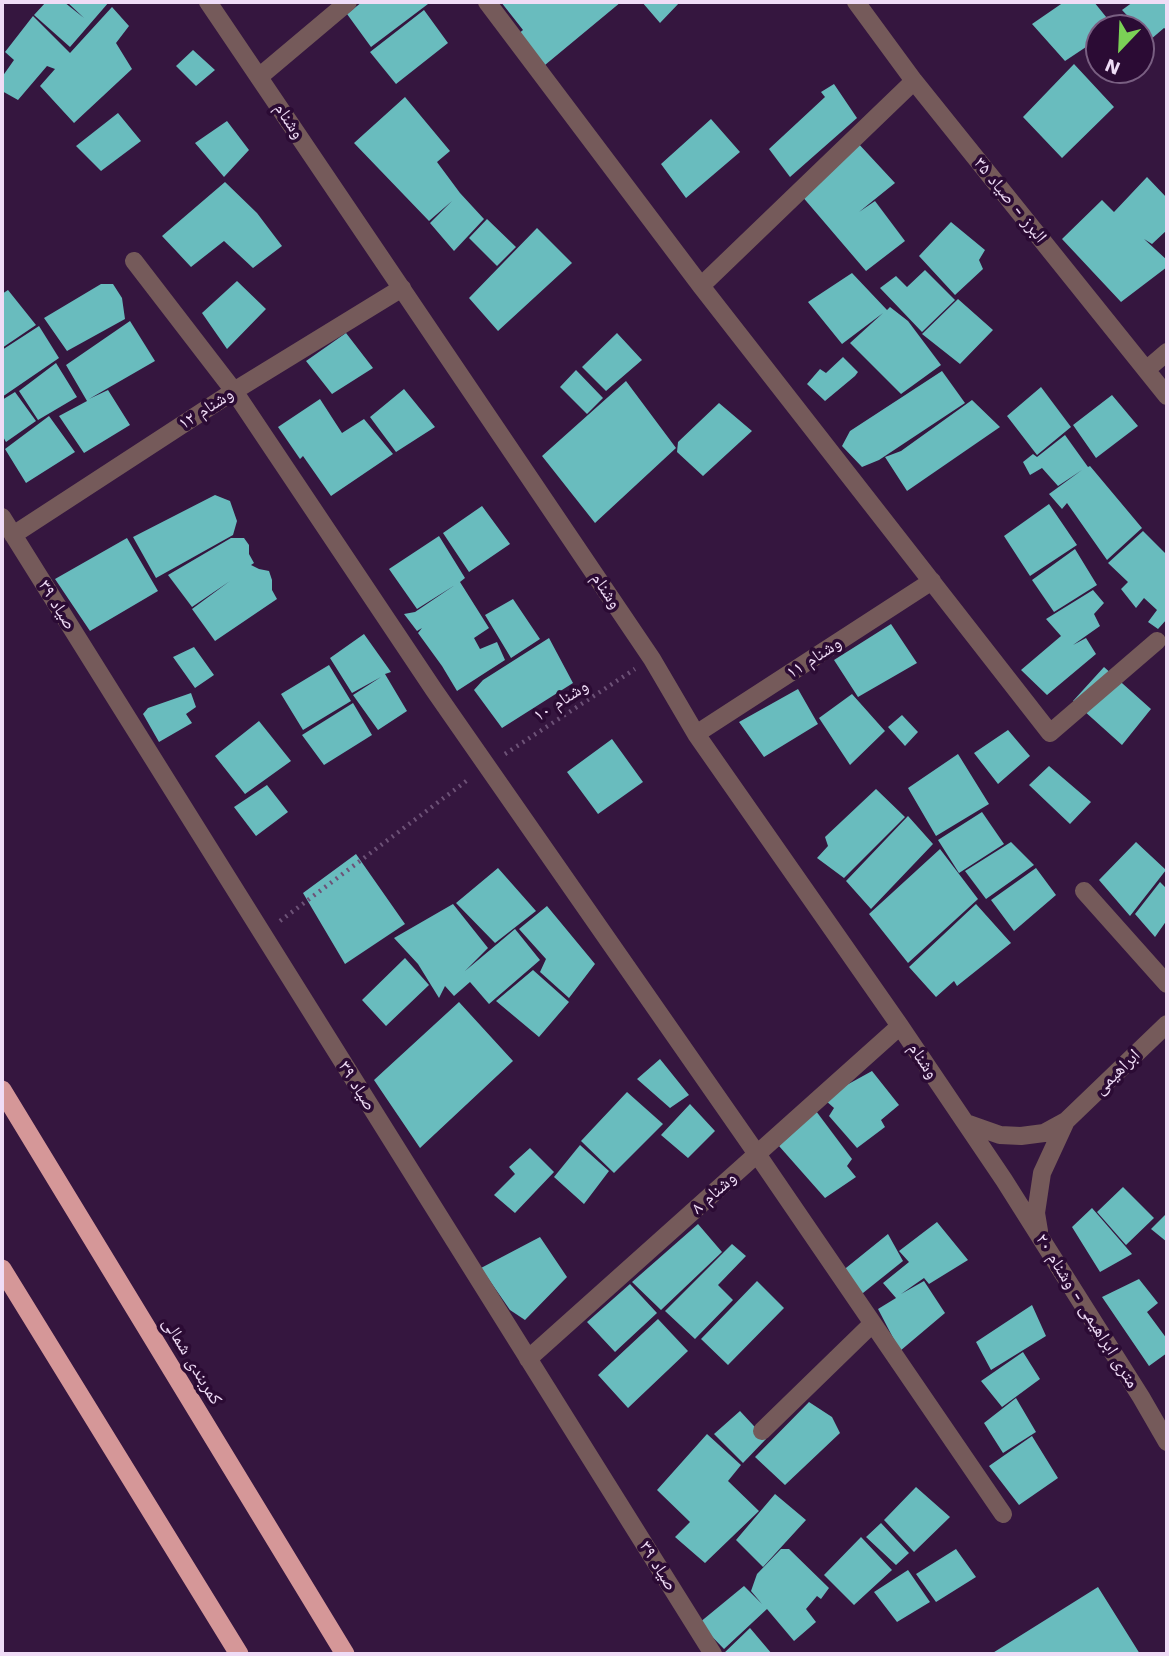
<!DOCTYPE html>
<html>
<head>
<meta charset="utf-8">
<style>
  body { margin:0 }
  #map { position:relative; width:1169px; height:1656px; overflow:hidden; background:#35163f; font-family:"Work Sans",sans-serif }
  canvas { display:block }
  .frame { position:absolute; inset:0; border:4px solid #efdcf6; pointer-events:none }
  .north { position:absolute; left:1085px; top:14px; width:70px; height:70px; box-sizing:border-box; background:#2b0b34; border:2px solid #795f82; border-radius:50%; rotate:203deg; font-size:19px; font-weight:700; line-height:28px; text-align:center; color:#efdcf6 }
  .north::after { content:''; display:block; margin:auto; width:24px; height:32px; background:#7bd156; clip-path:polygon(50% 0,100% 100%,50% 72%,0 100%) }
</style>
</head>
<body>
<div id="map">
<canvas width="1169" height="1656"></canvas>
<div class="frame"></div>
<div class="north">N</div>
</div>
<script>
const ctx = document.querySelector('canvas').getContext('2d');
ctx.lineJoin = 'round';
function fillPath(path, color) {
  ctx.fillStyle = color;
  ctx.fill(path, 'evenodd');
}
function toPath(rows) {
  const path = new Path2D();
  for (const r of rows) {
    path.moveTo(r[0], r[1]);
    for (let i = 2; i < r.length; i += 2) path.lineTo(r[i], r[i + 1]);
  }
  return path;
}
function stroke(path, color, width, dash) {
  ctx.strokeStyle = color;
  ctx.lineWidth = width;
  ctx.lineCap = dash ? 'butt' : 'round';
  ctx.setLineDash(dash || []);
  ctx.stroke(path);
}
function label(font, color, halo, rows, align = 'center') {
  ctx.font = font + ' "Work Sans","Noto Naskh Arabic",sans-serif';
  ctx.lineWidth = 7;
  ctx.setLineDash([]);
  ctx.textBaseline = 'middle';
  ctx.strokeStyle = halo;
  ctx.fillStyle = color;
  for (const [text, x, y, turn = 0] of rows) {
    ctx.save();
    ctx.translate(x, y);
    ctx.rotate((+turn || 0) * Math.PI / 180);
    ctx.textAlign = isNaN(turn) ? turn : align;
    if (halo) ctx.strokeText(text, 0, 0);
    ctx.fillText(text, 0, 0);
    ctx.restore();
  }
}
fillPath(toPath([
  [46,2,64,2,84,18,67,2,109,2,70,47,34,15],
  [362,2,426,2,428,4,371,47,347,14],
  [501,2,621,2,545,65,518,34,523,30],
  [642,2,680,2,660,23],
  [1064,2,1094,2,1111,23,1122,14,1134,28,1099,28,1099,59,1086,47,1065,61,1032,24],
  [1133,2,1167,2,1167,30,1164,28,1150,40,1141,30,1141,28,1139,28,1122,10],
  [112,7,129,26,116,43,132,69,74,123,40,86,55,69,47,66,18,100,2,91,2,77,14,60,5,52,33,16,70,53],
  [424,10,448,43,396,84,370,52],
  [193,50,215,70,196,86,176,66],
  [1074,64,1114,107,1062,158,1023,117],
  [834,84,857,118,790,177,769,149,825,97,821,92],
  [405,97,450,151,437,162,460,193,484,219,454,251,430,223,452,201,429,221,354,143],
  [118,113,141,141,101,171,76,146],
  [711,119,740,152,686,198,661,164],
  [227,121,249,150,224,177,195,143],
  [856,141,895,183,859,212,875,201,905,241,866,271,801,195],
  [1147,177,1167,198,1167,230,1152,244,1144,239,1167,260,1167,267,1121,302,1062,239,1102,200,1114,212],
  [225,182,257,213,282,246,253,268,224,241,191,267,162,236],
  [487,219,516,247,497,266,469,238],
  [951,222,985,250,979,260,983,269,955,295,919,256],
  [537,228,572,263,498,331,469,298],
  [925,270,955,300,922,332,880,288,896,276,907,287],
  [852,273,887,310,890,307,908,321,941,365,901,394,850,343,883,313,842,344,808,302],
  [237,281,266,309,227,349,202,313],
  [101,284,113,284,122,298,125,319,67,351,44,318],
  [8,290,36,325,2,348,2,294],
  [958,299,993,330,960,364,922,334],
  [130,321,155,361,89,399,108,390,130,425,84,453,59,416,87,401,66,365],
  [39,326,59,358,2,397,2,350],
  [346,333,373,368,332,394,306,361],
  [617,333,642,360,606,391,582,367],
  [843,357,858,372,855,376,825,401,807,384,820,369,826,373],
  [56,363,77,397,38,420,19,391],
  [576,370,603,398,587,414,560,387],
  [942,371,965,403,879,460,862,467,842,446,850,431],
  [626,381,676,448,595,523,542,456],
  [1041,387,1071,427,1037,455,1007,416],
  [404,389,435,427,396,452,370,417],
  [15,392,36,421,6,442,2,435,2,400],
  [1112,395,1138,426,1096,458,1073,425],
  [320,399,342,433,364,419,393,454,331,496,303,456,300,459,278,427],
  [972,400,1000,427,907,491,885,457,901,451],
  [719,403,752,431,703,476,677,452,678,442],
  [49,416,75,452,26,483,5,449],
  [1065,435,1088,467,1090,466,1142,528,1107,560,1067,503,1062,509,1049,494,1082,470,1058,486,1042,468,1030,475,1023,462,1033,454,1037,457],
  [215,495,230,501,237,521,233,535,156,578,133,537],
  [1049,504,1077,545,1030,576,1004,536],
  [482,506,510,544,469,572,443,533],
  [1143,531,1167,555,1167,619,1158,629,1148,622,1157,610,1144,598,1136,608,1121,589,1128,582,1108,563],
  [439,536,465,578,460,582,489,628,474,638,480,649,497,642,505,660,457,691,442,666,418,633,422,628,417,631,404,614,415,612,455,585,417,609,389,569],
  [127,538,158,591,90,631,55,579],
  [231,538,244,538,249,545,249,554,254,563,251,565,259,569,269,571,272,580,272,590,277,599,215,641,192,609,230,581,192,607,168,575],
  [1075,549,1097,585,1054,612,1032,580],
  [1093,590,1104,603,1094,614,1100,626,1073,645,1086,638,1096,654,1047,695,1021,670,1061,636,1046,619],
  [513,599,540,639,511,658,485,615],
  [891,624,917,663,858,697,834,660],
  [364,634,391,672,385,674,407,711,378,730,353,695,381,677,352,693,330,658],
  [549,638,573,683,502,728,474,690,483,680],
  [194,647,214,675,195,688,173,657],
  [329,665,351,701,303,730,281,694],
  [1104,667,1151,709,1122,745,1073,701],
  [798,689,818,724,764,757,739,722],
  [191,693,196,707,186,714,192,723,159,742,143,714,148,708],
  [852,694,885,731,850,765,819,718],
  [353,703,372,735,324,765,302,735],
  [902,715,918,732,905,746,888,727],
  [259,721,291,761,245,794,215,756],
  [1008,730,1030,756,998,784,974,753],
  [612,739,643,782,598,814,567,772],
  [958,754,989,804,936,836,908,788],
  [1049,766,1091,802,1070,824,1029,785],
  [267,785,288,812,256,836,234,807],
  [876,789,905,817,844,878,817,858,828,846,825,837],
  [982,812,1004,844,959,873,938,840],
  [908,816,933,844,871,909,846,881],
  [1011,842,1034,865,986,899,965,871],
  [1136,842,1166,870,1130,916,1099,880],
  [940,849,978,899,908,963,869,914],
  [356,854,405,924,345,964,303,893],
  [498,868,536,911,495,943,456,903],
  [1036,868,1056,895,1014,931,991,900],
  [1160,882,1167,889,1167,920,1155,937,1135,914],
  [453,904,488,948,465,971,515,929,540,960,489,1004,470,982,454,996,445,986,439,998,418,964,394,938],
  [976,904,1011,943,957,986,954,981,936,997,909,967],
  [547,906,595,964,569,998,540,972,546,959,519,929],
  [405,958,429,985,386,1026,362,1000],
  [533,970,569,1002,539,1037,496,1001],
  [459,1002,513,1061,420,1148,374,1080],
  [660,1059,689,1095,670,1108,637,1079],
  [872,1071,899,1105,881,1120,885,1127,857,1148,829,1116,834,1108,825,1100,834,1092],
  [627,1092,663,1124,614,1173,581,1141],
  [690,1104,715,1131,688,1158,661,1135],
  [816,1111,852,1159,847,1166,856,1177,825,1198,779,1146],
  [580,1145,609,1171,584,1204,554,1177],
  [530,1148,554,1172,515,1213,494,1195,515,1174,509,1167],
  [1123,1187,1154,1218,1126,1245,1097,1212],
  [1092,1208,1132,1254,1100,1272,1072,1227],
  [1167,1213,1167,1242,1151,1229],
  [937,1222,968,1260,929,1284,924,1278,901,1294,924,1281,945,1313,900,1351,878,1309,896,1298,883,1283,909,1262,899,1251],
  [698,1224,722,1252,661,1310,632,1282],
  [888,1234,903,1261,858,1297,841,1272],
  [540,1237,567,1277,525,1320,510,1310,481,1268],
  [732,1244,746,1256,718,1285,733,1300,695,1339,665,1311],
  [1139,1279,1158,1303,1147,1312,1167,1339,1167,1353,1149,1366,1102,1297],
  [757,1281,784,1308,728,1365,701,1339],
  [630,1284,657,1313,615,1352,587,1322],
  [1032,1305,1046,1336,991,1370,976,1342],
  [658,1319,688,1351,628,1408,598,1375],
  [1023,1352,1040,1379,1002,1407,981,1381],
  [1016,1398,1036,1432,1003,1453,984,1423],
  [809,1402,832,1417,840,1433,785,1485,755,1457],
  [740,1411,766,1439,743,1463,714,1434],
  [707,1434,741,1465,728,1481,759,1511,705,1563,675,1537,690,1522,657,1490],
  [1032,1436,1058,1478,1019,1505,989,1466],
  [916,1487,950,1517,914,1552,884,1520],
  [775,1494,806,1520,763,1567,736,1540],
  [881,1523,909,1553,896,1565,866,1537],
  [861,1537,892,1570,854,1605,824,1575],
  [781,1549,789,1549,829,1588,821,1599,817,1596,806,1609,816,1622,794,1641,767,1609,724,1649,699,1623,744,1586,762,1604,751,1591,757,1574],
  [956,1549,976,1577,936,1602,916,1574],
  [908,1570,930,1602,897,1622,874,1592],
  [1098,1587,1140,1654,991,1654],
  [750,1628,772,1654,723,1654]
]), '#69bcbe');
stroke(toPath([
  [505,754,635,669],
  [280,921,469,779]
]), '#6d5277', 4.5, [2, 5]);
stroke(toPath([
  [208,2,652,659,696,734,900,1026,1004,1180,1141,1397,1167,1442],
  [487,2,701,286,1050,733,1157,641],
  [856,2,914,81,1167,396],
  [259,77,348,2],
  [134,261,234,391,434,690,757,1154,1003,1514],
  [701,286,914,81],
  [1146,370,1167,352],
  [2,517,713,1654],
  [13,535,234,391,402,288],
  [696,734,932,581],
  [1084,891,1167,984],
  [966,1123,1000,1135,1021,1136,1044,1133,1066,1121,1167,1024],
  [1039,1231,1036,1213,1042,1173,1066,1121],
  [528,1359,900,1026],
  [762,1431,872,1324]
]), '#755a5a', 18);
stroke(toPath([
  [2,1090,345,1654],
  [2,1269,239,1654]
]), '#d59798', 19);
label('18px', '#efdcf6', '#2b0b34', [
  ["وشنام",289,121,56],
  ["البرز - صیاد ۳۵",1010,200,51],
  ["وشنام ۱۲",206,409,-33],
  ["وشنام",606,591,56],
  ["صیاد ۳۹",57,605,58],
  ["وشنام ۱۱",814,658,-33],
  ["وشنام ۱۰",561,701,-33],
  ["وشنام",923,1061,56],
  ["ابراهیمی",1117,1072,-44],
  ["صیاد ۳۹",357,1086,58],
  ["وشنام ۸",714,1193,-42],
  ["۲۰ متری ابراهیمی - وشنام",1087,1311,58],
  ["کمربندی شمالی",192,1361,59],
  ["صیاد ۳۹",658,1566,58]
]);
</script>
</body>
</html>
